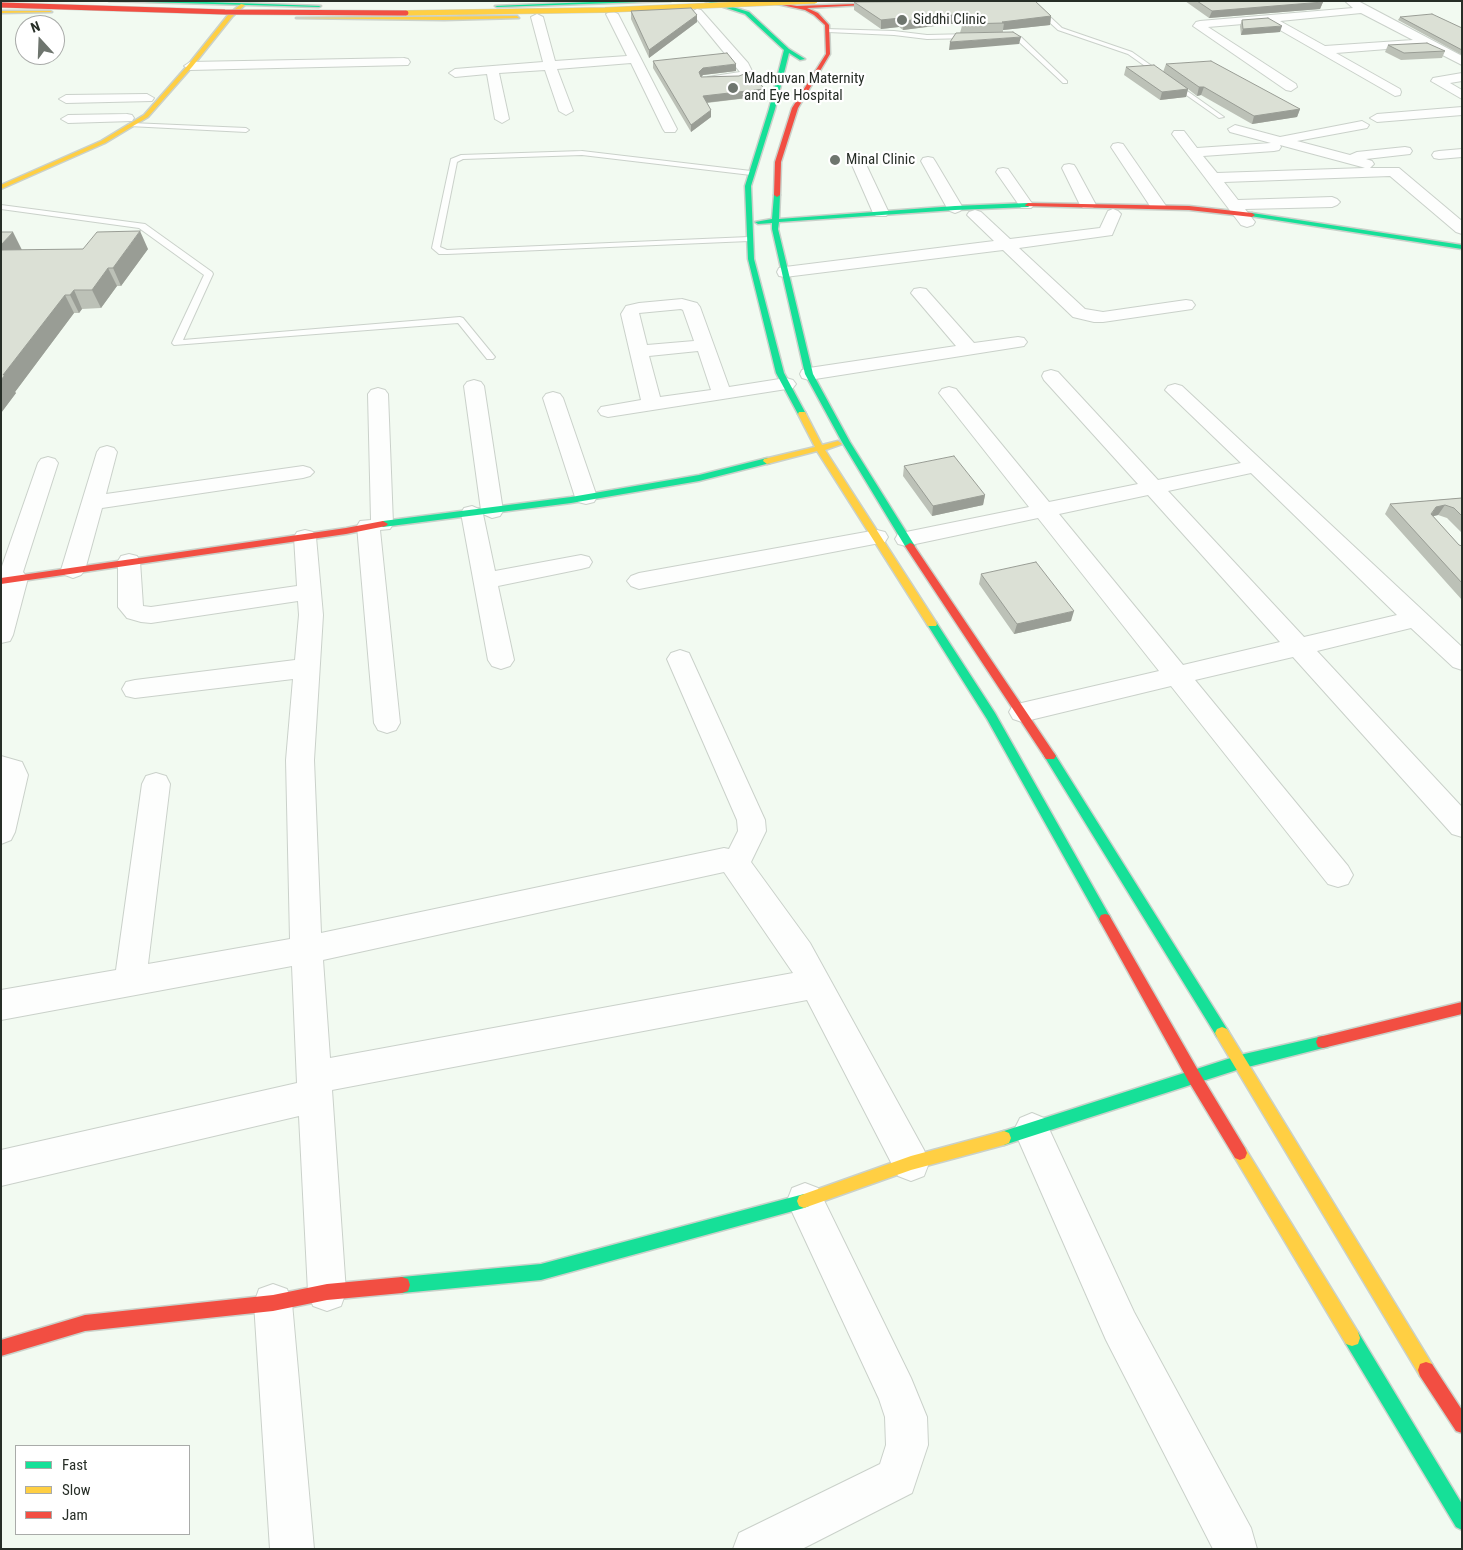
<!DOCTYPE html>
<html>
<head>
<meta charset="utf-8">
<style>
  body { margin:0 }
  #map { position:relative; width:1463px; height:1550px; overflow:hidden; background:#f2faf1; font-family:"Roboto Condensed",sans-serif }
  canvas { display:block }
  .frame { position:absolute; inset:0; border:2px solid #272e27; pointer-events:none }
  .legend { position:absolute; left:15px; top:1445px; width:175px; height:90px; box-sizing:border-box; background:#fff; border:1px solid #a9aba9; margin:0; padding:6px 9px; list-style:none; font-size:15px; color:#272e27 }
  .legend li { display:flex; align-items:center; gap:10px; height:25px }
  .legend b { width:25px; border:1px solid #a9aba9 }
  .north { position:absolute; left:15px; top:15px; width:50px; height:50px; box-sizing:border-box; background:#fff; border:1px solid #a9aba9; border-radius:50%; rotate:340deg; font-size:14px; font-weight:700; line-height:20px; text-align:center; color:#272e27 }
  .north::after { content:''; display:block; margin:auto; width:18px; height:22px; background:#6e756e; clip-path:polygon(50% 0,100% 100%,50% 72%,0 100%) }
</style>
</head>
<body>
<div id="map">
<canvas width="1463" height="1550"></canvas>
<div class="frame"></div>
<ul class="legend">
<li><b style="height:6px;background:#16e098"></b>Fast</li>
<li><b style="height:6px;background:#ffcf43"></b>Slow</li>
<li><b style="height:6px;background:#f24e42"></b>Jam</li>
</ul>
<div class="north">N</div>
</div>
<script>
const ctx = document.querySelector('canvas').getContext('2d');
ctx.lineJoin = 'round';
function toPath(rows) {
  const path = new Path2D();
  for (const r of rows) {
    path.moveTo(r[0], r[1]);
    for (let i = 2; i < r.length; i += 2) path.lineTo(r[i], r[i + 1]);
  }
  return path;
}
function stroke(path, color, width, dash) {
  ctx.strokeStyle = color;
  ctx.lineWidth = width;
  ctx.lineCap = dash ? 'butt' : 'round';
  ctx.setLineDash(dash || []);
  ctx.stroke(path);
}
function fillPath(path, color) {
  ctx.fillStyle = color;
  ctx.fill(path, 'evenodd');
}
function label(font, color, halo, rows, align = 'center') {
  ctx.font = font + ' "Roboto Condensed",sans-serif';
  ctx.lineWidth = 4.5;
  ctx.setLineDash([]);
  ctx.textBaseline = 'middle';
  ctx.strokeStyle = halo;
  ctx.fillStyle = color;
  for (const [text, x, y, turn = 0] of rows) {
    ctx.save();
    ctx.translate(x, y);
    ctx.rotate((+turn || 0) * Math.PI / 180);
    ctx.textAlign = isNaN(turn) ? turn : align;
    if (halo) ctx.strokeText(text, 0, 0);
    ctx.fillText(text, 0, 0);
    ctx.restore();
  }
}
const lane = toPath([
  [1026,1,1033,1,1062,28,1132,52,1224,117,1219,118,1128,54,1058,30,1026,1],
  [826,29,894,31,927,35,971,34,974,36,971,38,927,39,894,35,828,32,826,29],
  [1003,34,1021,37,1067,81,1067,83,1063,83,1017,40,1001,37,1003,34],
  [131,123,246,128,249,130,246,132,129,126,128,125,131,123],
  [582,151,751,171,755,173,751,175,582,155,463,159,457,162,440,247,447,250,749,237,753,239,749,241,447,254,439,254,432,248,451,159,461,155,582,151],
  [1,205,145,224,212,272,213,274,183,340,460,317,463,318,495,357,493,359,487,359,458,323,174,345,172,343,204,275,139,228,1,209,1,205]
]);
const street = toPath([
  [1345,1,1358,1,1462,56,1462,65,1425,46,1336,53,1400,89,1401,92,1400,95,1395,96,1266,22,1208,27,1296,84,1297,87,1291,91,1286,90,1193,26,1196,22,1200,21,1353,8,1345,1],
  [1361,13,1413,40,1325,46,1280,21,1361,13],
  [697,9,701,10,748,63,753,73,751,76,739,81,708,83,706,80,708,77,740,72,691,12,697,9],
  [612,11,618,14,677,129,675,132,665,132,663,129,631,63,557,69,573,111,566,115,559,111,545,70,499,73,509,119,502,123,495,119,487,74,455,77,449,73,455,69,543,62,531,17,537,14,543,17,555,61,627,56,606,14,612,11],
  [404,58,408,59,410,62,408,65,190,70,184,66,190,62,404,58],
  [1462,73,1462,81,1450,83,1462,90,1462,99,1431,81,1433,78,1462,73],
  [147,94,154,98,152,101,66,103,59,99,66,95,147,94],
  [1462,107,1462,115,1377,122,1370,118,1377,114,1462,107],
  [127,114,132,115,134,118,132,121,68,123,61,119,68,115,127,114],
  [1362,121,1369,125,1367,128,1297,141,1350,155,1357,152,1405,147,1410,148,1412,151,1410,154,1366,159,1372,161,1374,164,1370,168,1399,168,1462,221,1462,234,1456,232,1390,176,1224,182,1238,200,1332,197,1337,199,1340,202,1337,205,1332,207,1245,209,1255,222,1253,225,1247,227,1241,225,1172,134,1174,131,1184,131,1197,148,1271,143,1230,132,1228,129,1235,125,1280,137,1362,121],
  [1280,145,1362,167,1365,168,1217,173,1203,156,1274,151,1279,150,1281,147,1280,145],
  [1118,143,1123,144,1166,206,1163,209,1153,209,1150,206,1111,147,1113,144,1118,143],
  [1462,149,1462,157,1439,159,1434,158,1432,155,1434,152,1439,151,1462,149],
  [856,154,861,155,863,158,889,213,886,216,876,216,873,213,849,158,851,155,856,154],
  [928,157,933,158,935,161,963,208,960,211,955,213,950,211,947,208,921,161,923,158,928,157],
  [1069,164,1074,165,1076,168,1096,205,1093,208,1083,208,1080,205,1062,168,1064,165,1069,164],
  [1003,168,1008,169,1031,202,1034,205,1031,208,1021,208,996,172,998,169,1003,168],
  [1113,209,1118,211,1121,214,1112,235,1019,248,1085,309,1103,312,1186,300,1192,301,1195,305,1192,309,1103,322,1094,322,1073,317,1003,250,785,277,779,276,777,272,779,268,785,267,994,241,967,215,969,212,975,210,981,212,1010,239,1100,228,1108,211,1113,209],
  [920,288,926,289,974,343,1018,337,1024,338,1027,342,1024,346,1018,347,809,380,802,378,800,374,802,370,809,368,956,346,911,293,914,289,920,288],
  [682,299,697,303,700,307,729,387,786,378,793,380,796,384,793,388,608,417,601,415,598,411,601,407,641,400,621,314,626,306,639,303,682,299],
  [681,309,683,310,694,341,647,345,639,313,681,309],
  [698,351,711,390,660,397,649,356,698,351],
  [1051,370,1058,372,1158,480,1241,463,1165,390,1168,386,1175,384,1182,386,1462,647,1462,670,1453,667,1411,628,1317,651,1462,807,1462,837,1452,834,1293,657,1195,680,1348,866,1353,875,1348,884,1338,887,1328,884,1171,686,1022,722,1013,719,1009,712,1013,705,1159,671,1038,518,906,546,898,544,895,539,898,534,906,532,1029,507,939,393,942,389,949,387,956,389,1049,502,1138,484,1044,380,1042,376,1044,372,1051,370],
  [1251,473,1397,615,1304,637,1168,491,1251,473],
  [1148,495,1280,642,1183,665,1059,514,1148,495],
  [474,380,481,382,484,386,503,511,500,516,492,518,483,514,495,571,581,555,589,557,592,562,589,567,581,569,498,586,514,660,510,666,501,669,492,666,488,660,461,513,464,508,472,506,481,510,464,386,467,382,474,380],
  [378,388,385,390,388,394,393,524,390,529,380,530,400,723,396,730,387,733,378,730,374,723,357,526,360,521,371,520,368,394,371,390,378,388],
  [553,392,560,394,563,398,597,497,594,502,586,504,578,502,575,497,543,398,546,394,553,392],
  [107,446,114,448,117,452,106,494,303,466,310,468,314,472,310,476,303,478,102,508,85,570,81,575,73,578,65,575,61,570,97,452,100,448,107,446],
  [48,457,55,459,58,463,23,572,28,578,13,635,10,641,1,643,1,569,38,463,41,459,48,457],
  [305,530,313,532,316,537,323,615,314,760,321,933,724,848,729,849,738,831,737,820,667,659,671,653,680,650,689,653,765,820,766,831,751,862,810,943,924,1150,929,1163,924,1176,911,1181,898,1176,807,1000,332,1090,346,1292,341,1306,327,1311,313,1306,308,1292,299,1116,1,1186,1,1150,297,1083,292,966,1,1020,1,990,116,970,142,784,146,776,156,773,166,776,170,784,148,964,290,939,286,760,293,679,135,698,126,696,122,689,126,682,135,680,295,660,299,615,298,601,151,623,141,622,127,618,118,607,118,561,121,556,129,554,137,556,140,561,143,606,151,607,297,586,294,537,297,532,305,530],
  [724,872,793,973,330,1058,323,960,724,872],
  [877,530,885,532,888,537,885,542,639,589,631,586,627,581,631,576,639,573,877,530],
  [1,756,22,762,28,775,15,832,11,840,1,844,1,756],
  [1032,1113,1044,1118,1134,1312,1251,1528,1257,1549,1213,1549,1106,1340,1014,1130,1020,1118,1032,1113],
  [805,1183,818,1188,911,1378,927,1417,928,1445,912,1493,802,1549,733,1549,739,1533,880,1464,886,1445,885,1417,879,1399,787,1201,792,1188,805,1183],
  [273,1284,287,1289,292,1303,314,1549,270,1549,254,1303,259,1289,273,1284]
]);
const fast = toPath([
  [109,1,178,1,321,6,319,7,109,1],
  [614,1,671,1,497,7,495,6,614,1],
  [705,1,713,1,749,12,789,49,805,59,800,60,789,53,775,109,751,186,754,259,784,373,806,414,802,416,798,414,776,373,748,259,745,186,769,109,784,50,745,14,705,1],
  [777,193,780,195,779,219,955,206,1028,203,1031,205,1028,207,955,210,779,222,778,229,813,374,850,442,915,546,913,548,910,549,905,546,842,442,805,374,772,229,772,223,758,224,755,222,772,219,774,195,777,193],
  [1252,213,1462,245,1462,249,1250,216,1249,215,1252,213],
  [767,458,770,459,770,463,699,481,571,503,383,527,378,524,383,521,571,497,699,475,767,458],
  [932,621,936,622,995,713,1109,915,1111,919,1109,923,1105,924,1101,923,987,719,927,624,932,621],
  [1050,752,1054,753,1227,1029,1229,1033,1227,1037,1222,1039,1217,1037,1046,759,1044,756,1050,752],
  [1323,1036,1328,1037,1330,1042,1328,1047,1323,1048,1240,1069,1004,1145,999,1143,997,1138,999,1133,1004,1131,1240,1055,1323,1036],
  [804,1194,809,1196,811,1201,809,1206,804,1208,541,1280,402,1293,396,1291,394,1285,396,1279,402,1277,541,1264,804,1194],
  [1352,1330,1358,1332,1462,1504,1462,1530,1456,1527,1346,1344,1344,1338,1346,1332,1352,1330]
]);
const slow = toPath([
  [241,4,245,5,232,17,192,67,148,117,105,143,1,189,1,185,101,141,144,115,188,65,228,15,241,4],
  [1,11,50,11,52,12,1,13,1,11],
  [517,16,519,18,444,20,296,18,517,16],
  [799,412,805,412,822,445,838,441,842,444,825,450,936,622,937,624,936,626,928,626,817,451,767,464,763,461,764,459,815,447,798,414,799,412],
  [1222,1027,1227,1029,1432,1364,1434,1370,1432,1376,1426,1378,1420,1376,1217,1037,1215,1033,1217,1029,1222,1027],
  [1004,1131,1009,1133,1011,1138,1009,1143,1004,1145,911,1170,804,1208,799,1206,797,1201,799,1196,804,1194,911,1156,1004,1131],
  [1240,1146,1245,1148,1358,1332,1360,1338,1358,1344,1352,1346,1346,1344,1235,1158,1233,1153,1235,1148,1240,1146]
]);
const jam = toPath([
  [763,1,797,6,943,1,807,8,818,13,829,25,830,54,798,108,781,162,780,195,777,197,774,195,775,162,792,108,826,54,825,25,814,15,805,10,763,1],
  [1028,203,1189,206,1252,213,1255,215,1252,217,1189,210,1026,206,1025,205,1028,203],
  [383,521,388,524,386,526,346,534,1,584,1,578,346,528,383,521],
  [910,543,913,544,1054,753,1056,756,1054,759,1046,759,905,546,910,543],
  [1105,914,1109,915,1199,1072,1245,1148,1247,1153,1245,1158,1240,1160,1235,1158,1189,1082,1101,923,1099,919,1101,915,1105,914],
  [1462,1002,1462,1014,1323,1048,1318,1047,1316,1042,1318,1037,1323,1036,1462,1002],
  [402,1277,408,1279,410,1285,408,1291,402,1293,327,1300,273,1311,85,1331,1,1356,1,1340,85,1315,273,1295,327,1284,402,1277],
  [1426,1362,1432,1364,1462,1410,1462,1433,1456,1431,1420,1376,1418,1370,1420,1364,1426,1362]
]);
stroke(lane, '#cad1ca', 2);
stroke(street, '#cad1ca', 2);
stroke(fast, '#cad1ca', 3);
stroke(slow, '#cad1ca', 3);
stroke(jam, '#cad1ca', 3);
fillPath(lane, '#fdfefd');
fillPath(street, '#fdfefd');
fillPath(fast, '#16e098');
fillPath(slow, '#ffcf43');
fillPath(jam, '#f24e42');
const slowBridge = toPath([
  [406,13,605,10,815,1]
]);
const jamBridge = toPath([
  [1,5,225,12,406,13]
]);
stroke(slowBridge, '#cad1ca', 6, []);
stroke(jamBridge, '#cad1ca', 6, []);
stroke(slowBridge, '#ffcf43', 5);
stroke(jamBridge, '#f24e42', 5);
fillPath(toPath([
  [1185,1,1322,1,1323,2,1320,9,1209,18],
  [854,2,1051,16,1050,25,1003,30,1003,32,960,33,963,22,903,30,899,27,881,29,854,10],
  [631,11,697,22,649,58,631,19],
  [1400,17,1462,28,1462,55,1398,20],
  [1242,20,1280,32,1241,35,1240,26],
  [1388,45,1445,51,1442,58,1401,60,1385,52],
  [653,61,736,71,703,75,701,77,764,89,764,96,707,103,711,117,691,132,653,68],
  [1166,64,1300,109,1297,117,1252,124,1201,95,1197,96,1188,89,1186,97,1160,100,1124,75,1126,67,1163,72],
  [1,232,22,250,148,249,121,286,117,286,101,308,82,309,79,313,74,313,15,392,16,393,1,413],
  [904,466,985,495,983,505,932,516,903,476],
  [1462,498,1462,533,1447,518,1438,515,1433,516,1459,545,1462,546,1462,600,1385,514,1390,504],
  [981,574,1071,621,1014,634,979,584]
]), '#bcc1b7');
fillPath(toPath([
  [1323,2,1320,9,1209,18,1212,11],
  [969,13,967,22,903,30,904,21],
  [697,15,697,22,649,58,649,50],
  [1051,16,1050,25,1003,30,1004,23,1002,22],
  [900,18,899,27,881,29,881,20],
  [1282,26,1280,32,1241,35,1243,29],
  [1021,37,1019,44,949,50,950,42],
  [736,64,736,71,703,75,699,79,699,72,703,68],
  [1199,87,1204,87,1201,95,1197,96],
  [764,89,764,96,703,103,703,96],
  [1188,89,1186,97,1160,100,1162,92],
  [1300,109,1297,117,1252,124,1254,116],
  [711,110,711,117,691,132,691,125],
  [140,231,148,249,121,286,113,268],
  [13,232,22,250,6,268,1,260,1,245],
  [108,268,117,286,101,308,92,290],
  [74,290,82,309,79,313,70,295],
  [65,295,74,313,15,392,16,393,1,413,1,380,3,375],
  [985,495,983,505,932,516,933,506],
  [1445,505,1438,515,1430,517,1436,507],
  [1074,611,1071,621,1014,634,1017,624]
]), '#999d95');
const building = toPath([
  [1035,1,1051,16,1002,22,1004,23,962,24,969,13,904,21,900,18,881,20,854,2,1035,1],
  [1197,1,1322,1,1323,2,1212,11,1197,1],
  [691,8,697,15,649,50,631,11,691,8],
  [1432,14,1462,28,1462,50,1400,17,1432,14],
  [1268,18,1282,26,1243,29,1242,20,1268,18],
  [1013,32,1021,37,950,42,956,33,1013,32],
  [1427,43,1445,51,1404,53,1388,45,1427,43],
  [727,53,736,64,703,68,699,72,701,77,739,76,752,71,764,89,703,96,711,110,691,125,653,61,727,53],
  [1211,61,1300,109,1254,116,1204,87,1199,87,1166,64,1211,61],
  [1154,65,1188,89,1162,92,1126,67,1154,65],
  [140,231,113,268,108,268,92,290,74,290,70,295,65,295,3,375,5,375,1,380,1,250,83,249,97,232,140,231],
  [1,232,13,232,1,245,1,232],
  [954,456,985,495,933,506,904,466,954,456],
  [1462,498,1462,516,1454,508,1445,505,1436,507,1431,514,1459,545,1462,546,1462,583,1390,504,1462,498],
  [1036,562,1074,611,1017,624,981,574,1036,562]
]);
fillPath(building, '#dbe0d5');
stroke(building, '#999d95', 1);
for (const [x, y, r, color] of [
  [902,20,6,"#6e756e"],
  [733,88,6,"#6e756e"],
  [835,160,6,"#6e756e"]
]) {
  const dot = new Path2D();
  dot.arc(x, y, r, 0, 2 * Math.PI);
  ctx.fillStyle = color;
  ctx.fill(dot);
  stroke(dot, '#fff', 2);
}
label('15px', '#272e27', '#fff', [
  ["Siddhi Clinic",913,20],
  ["Madhuvan Maternity",744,79],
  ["and Eye Hospital",744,96],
  ["Minal Clinic",846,160]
], 'left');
</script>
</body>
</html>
